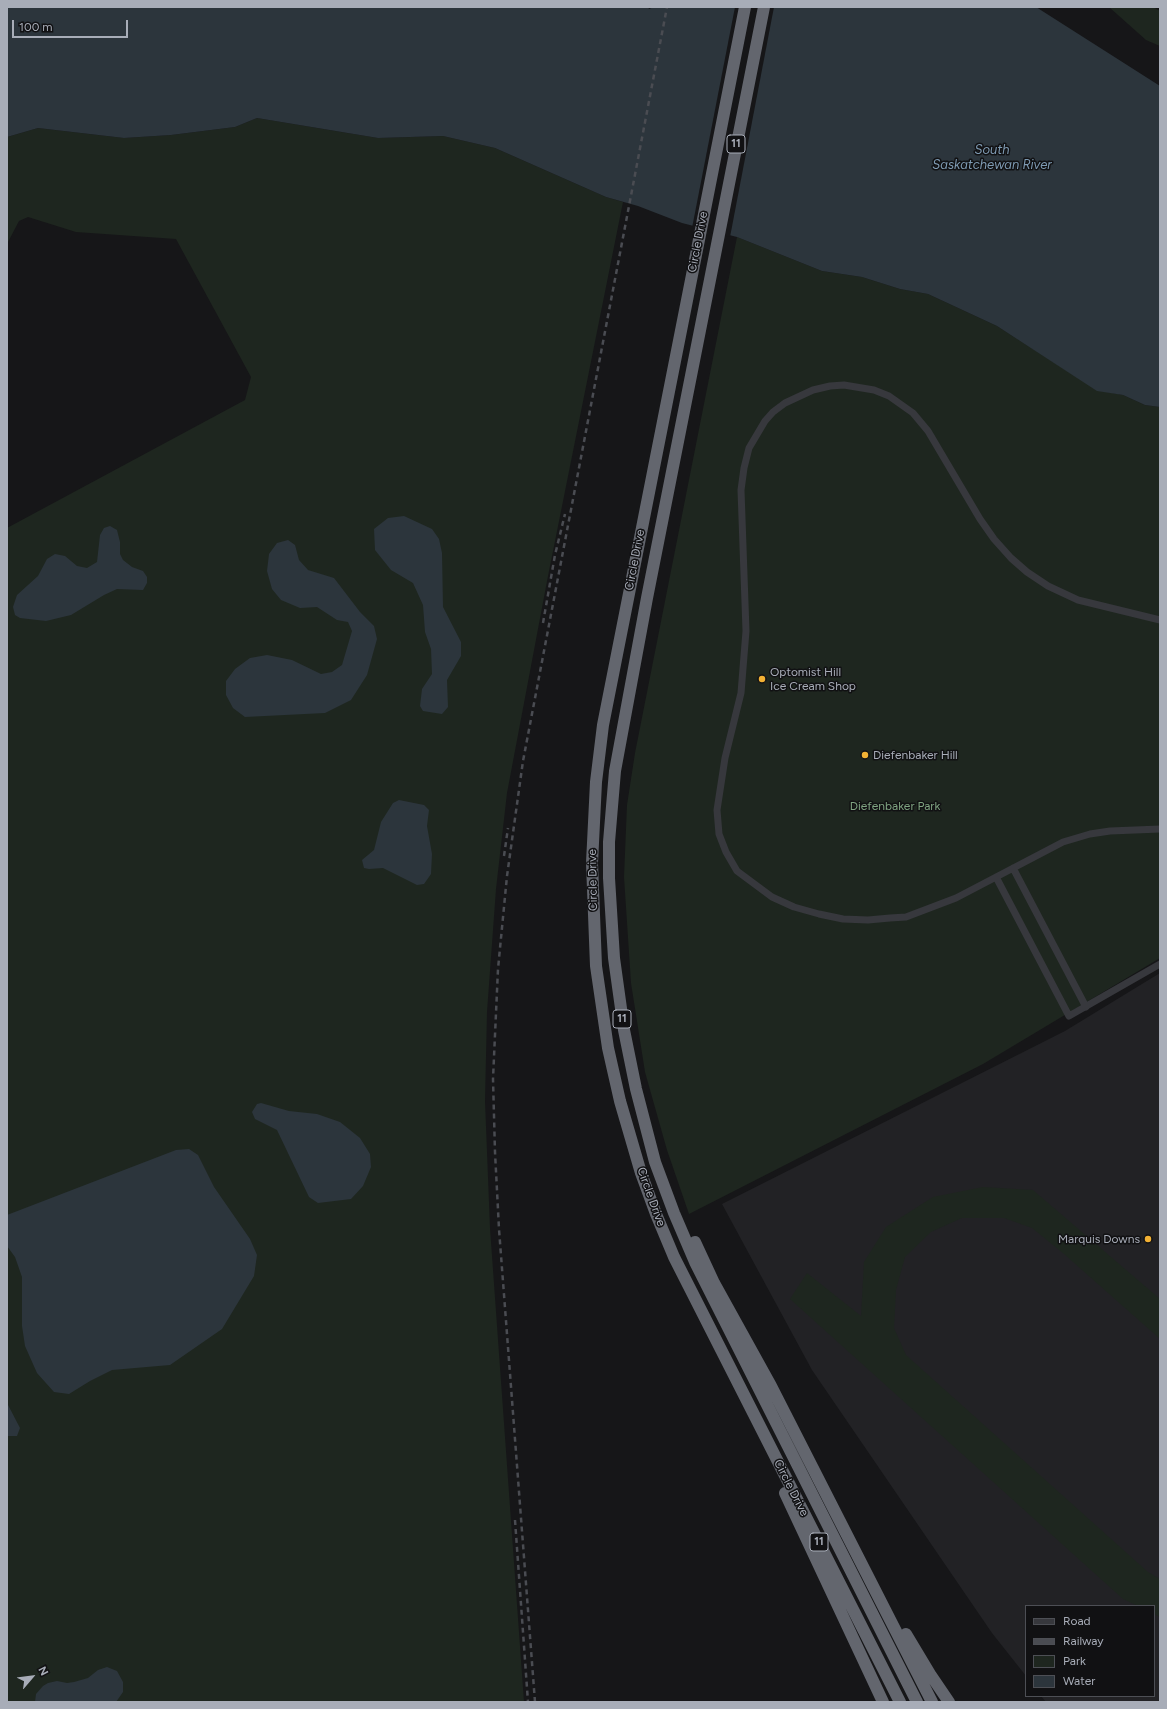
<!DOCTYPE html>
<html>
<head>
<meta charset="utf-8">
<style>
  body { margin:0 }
  #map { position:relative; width:1167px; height:1709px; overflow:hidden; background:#161618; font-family:Figtree,sans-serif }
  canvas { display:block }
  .frame { position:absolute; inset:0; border:8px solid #a8adb8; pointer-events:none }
  .legend { position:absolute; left:1025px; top:1605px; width:130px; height:92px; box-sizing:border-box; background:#111113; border:1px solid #4d4f55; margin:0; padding:5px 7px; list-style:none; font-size:12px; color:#a8adb8 }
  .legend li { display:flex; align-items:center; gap:8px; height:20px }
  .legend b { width:20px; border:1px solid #4d4f55 }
  .north { position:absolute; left:12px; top:1657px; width:40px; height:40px; -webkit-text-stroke:3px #111113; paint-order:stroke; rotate:62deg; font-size:11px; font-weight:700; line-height:16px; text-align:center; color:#a8adb8 }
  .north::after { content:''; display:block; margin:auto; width:14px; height:18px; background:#a8adb8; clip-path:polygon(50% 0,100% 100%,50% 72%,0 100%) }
  .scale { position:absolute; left:12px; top:20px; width:116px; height:18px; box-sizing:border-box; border:2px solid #a8adb8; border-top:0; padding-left:5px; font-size:12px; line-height:14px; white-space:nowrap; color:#a8adb8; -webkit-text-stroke:3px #111113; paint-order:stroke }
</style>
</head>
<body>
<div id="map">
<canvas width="1167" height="1709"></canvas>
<div class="frame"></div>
<ul class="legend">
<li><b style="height:5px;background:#37383d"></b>Road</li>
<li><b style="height:5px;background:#4a4c52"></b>Railway</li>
<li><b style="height:11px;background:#1e261f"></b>Park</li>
<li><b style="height:11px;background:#2c353c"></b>Water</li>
</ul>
<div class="north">N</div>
<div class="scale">100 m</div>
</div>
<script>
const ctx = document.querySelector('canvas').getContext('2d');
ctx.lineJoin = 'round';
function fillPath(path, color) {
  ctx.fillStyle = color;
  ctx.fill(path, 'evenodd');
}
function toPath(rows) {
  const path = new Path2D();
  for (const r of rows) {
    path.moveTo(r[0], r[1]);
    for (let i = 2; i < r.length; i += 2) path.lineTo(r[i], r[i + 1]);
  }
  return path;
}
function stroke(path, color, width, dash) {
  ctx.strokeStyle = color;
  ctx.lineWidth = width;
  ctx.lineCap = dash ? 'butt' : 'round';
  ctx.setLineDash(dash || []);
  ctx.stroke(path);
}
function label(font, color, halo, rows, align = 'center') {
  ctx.font = font + ' Figtree,sans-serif';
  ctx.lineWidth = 3;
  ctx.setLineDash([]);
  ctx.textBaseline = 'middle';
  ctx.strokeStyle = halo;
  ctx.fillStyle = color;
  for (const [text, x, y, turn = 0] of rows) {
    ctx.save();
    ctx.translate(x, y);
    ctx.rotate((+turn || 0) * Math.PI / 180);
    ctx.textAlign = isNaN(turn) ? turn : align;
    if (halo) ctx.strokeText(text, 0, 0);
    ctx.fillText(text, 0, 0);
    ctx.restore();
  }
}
fillPath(toPath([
  [1160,973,1160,1702,1046,1702,1041,1696,1154,1696,1154,1606,1026,1606,1026,1676,992,1633,812,1370,722,1204,1065,1031]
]), '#222225');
fillPath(toPath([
  [1109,7,1153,7,1160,11,1160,46,1146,40],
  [257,118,378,138,443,136,495,148,606,197,623,202,548,576,507,793,496,889,487,1012,485,1101,490,1228,524,1702,7,1702,7,528,245,400,251,377,176,239,76,232,28,217,19,221,7,244,7,137,38,128,124,138,171,135,235,127],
  [737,237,822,271,862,277,900,289,928,294,997,326,1097,390,1123,395,1145,405,1160,407,1160,958,983,1064,689,1214,667,1150,645,1072,631,983,624,877,627,805,635,753],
  [983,1187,1033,1190,1160,1299,1160,1339,1064,1254,1032,1228,1004,1218,962,1218,931,1232,905,1257,896,1290,894,1328,906,1355,1148,1572,1160,1579,1160,1617,1154,1614,1154,1606,1138,1606,1123,1599,790,1299,807,1273,861,1316,864,1262,886,1227,933,1197]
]), '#1e261f');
fillPath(toPath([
  [7,7,648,7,649,9,654,7,1036,7,1160,86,1160,407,1145,405,1123,395,1097,391,997,326,928,294,900,289,862,277,822,271,737,237,682,223,638,206,606,197,495,148,443,136,378,138,257,118,235,127,171,135,124,138,38,128,7,137],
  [404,516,432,529,439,539,442,553,443,607,461,642,461,656,447,680,448,707,442,714,423,711,420,706,422,689,432,674,431,649,425,632,423,605,413,583,391,570,375,550,374,529,388,518],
  [110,526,117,530,120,542,120,554,123,560,132,567,143,571,147,577,147,583,143,590,117,589,104,595,71,615,46,621,20,618,15,615,13,607,17,595,38,576,47,559,55,554,65,556,77,566,87,568,97,562,100,535,104,528],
  [288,540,295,545,299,560,308,570,334,578,360,612,374,626,377,639,367,675,351,700,325,713,245,717,233,708,226,695,226,681,235,669,250,658,267,655,292,660,321,674,332,672,342,665,352,631,348,622,337,620,317,607,300,608,281,600,272,589,267,571,269,554,277,543],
  [399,800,424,805,429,810,427,826,432,854,431,874,424,884,417,885,383,868,369,869,364,868,362,860,374,850,381,822,393,803],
  [261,1103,289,1111,317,1114,340,1122,360,1138,370,1154,371,1167,363,1186,351,1199,318,1203,309,1197,277,1130,255,1119,252,1112,257,1104],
  [189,1149,198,1155,214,1187,250,1239,257,1255,254,1276,222,1329,170,1365,112,1370,90,1381,69,1394,54,1392,37,1373,25,1346,22,1326,22,1277,15,1257,7,1246,7,1215,176,1150],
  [7,1403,20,1428,17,1436,8,1436,7,1435],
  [107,1667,117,1671,123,1682,123,1692,116,1702,35,1702,36,1694,43,1686,48,1683,57,1681,67,1683,74,1682,88,1678,98,1670]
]), '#2c353c');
fillPath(toPath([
  [735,7,774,7,730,237,692,228]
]), '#161618');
stroke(toPath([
  [1160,620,1078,600,1048,586,1027,572,1011,558,994,539,980,519,928,431,913,413,889,396,874,390,844,385,830,386,813,390,785,403,773,412,765,421,749,448,744,468,741,490,746,631,741,693,725,758,717,810,719,834,726,852,737,871,772,897,794,907,819,914,843,919,868,920,890,918,906,917,956,898,1063,842,1090,834,1110,831,1160,829],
  [1013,868,1086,1007],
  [996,877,1069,1016,1160,964]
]), '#37383d', 7);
stroke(toPath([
  [745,7,603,725,596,782,592,863,596,966,608,1048,620,1101,641,1173,656,1214,674,1257,900,1702],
  [764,7,647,598,615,771,609,842,609,878,614,958,624,1030,636,1089,655,1162,674,1213,695,1262,917,1702],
  [695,1242,714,1283,771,1386,932,1702],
  [785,1493,883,1702],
  [906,1634,930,1674,949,1702]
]), '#63666e', 12);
stroke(toPath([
  [543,623,555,555,565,514],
  [504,856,508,828],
  [515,1520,528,1702],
  [535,1702,499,1229,495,1152,493,1079,498,969,507,876,523,761,667,7]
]), '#4a4c52', 2.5, [5, 4]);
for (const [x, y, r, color] of [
  [762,679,4,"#f2b134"],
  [865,755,4,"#f2b134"],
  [1148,1239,4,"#f2b134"]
]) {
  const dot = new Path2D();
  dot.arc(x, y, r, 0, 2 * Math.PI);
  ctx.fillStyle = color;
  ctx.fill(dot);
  stroke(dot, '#111113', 1.5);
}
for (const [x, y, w] of [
  [736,144,18],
  [622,1019,18],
  [819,1542,18]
]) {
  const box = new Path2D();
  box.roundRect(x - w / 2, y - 9, w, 18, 3);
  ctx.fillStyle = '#111113';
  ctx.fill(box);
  stroke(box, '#a8adb8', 1);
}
label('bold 11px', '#a8adb8', null, [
  ["11",736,144],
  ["11",622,1019],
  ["11",819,1542]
]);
label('12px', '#a8adb8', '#111113', [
  ["Circle Drive",698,242,-79],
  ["Circle Drive",635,560,-79],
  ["Circle Drive",593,880,-91],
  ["Circle Drive",651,1197,70],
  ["Circle Drive",791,1488,63]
]);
label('12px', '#a8adb8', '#111113', [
  ["Optomist Hill",770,672],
  ["Ice Cream Shop",770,686],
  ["Diefenbaker Hill",873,755],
  ["Marquis Downs",1140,1239,"right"]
], 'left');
label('12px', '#7fa381', '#111113', [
  ["Diefenbaker Park",895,806]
]);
label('italic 13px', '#7f9bb3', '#111113', [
  ["South",992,150],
  ["Saskatchewan River",992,165]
]);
</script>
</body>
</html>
